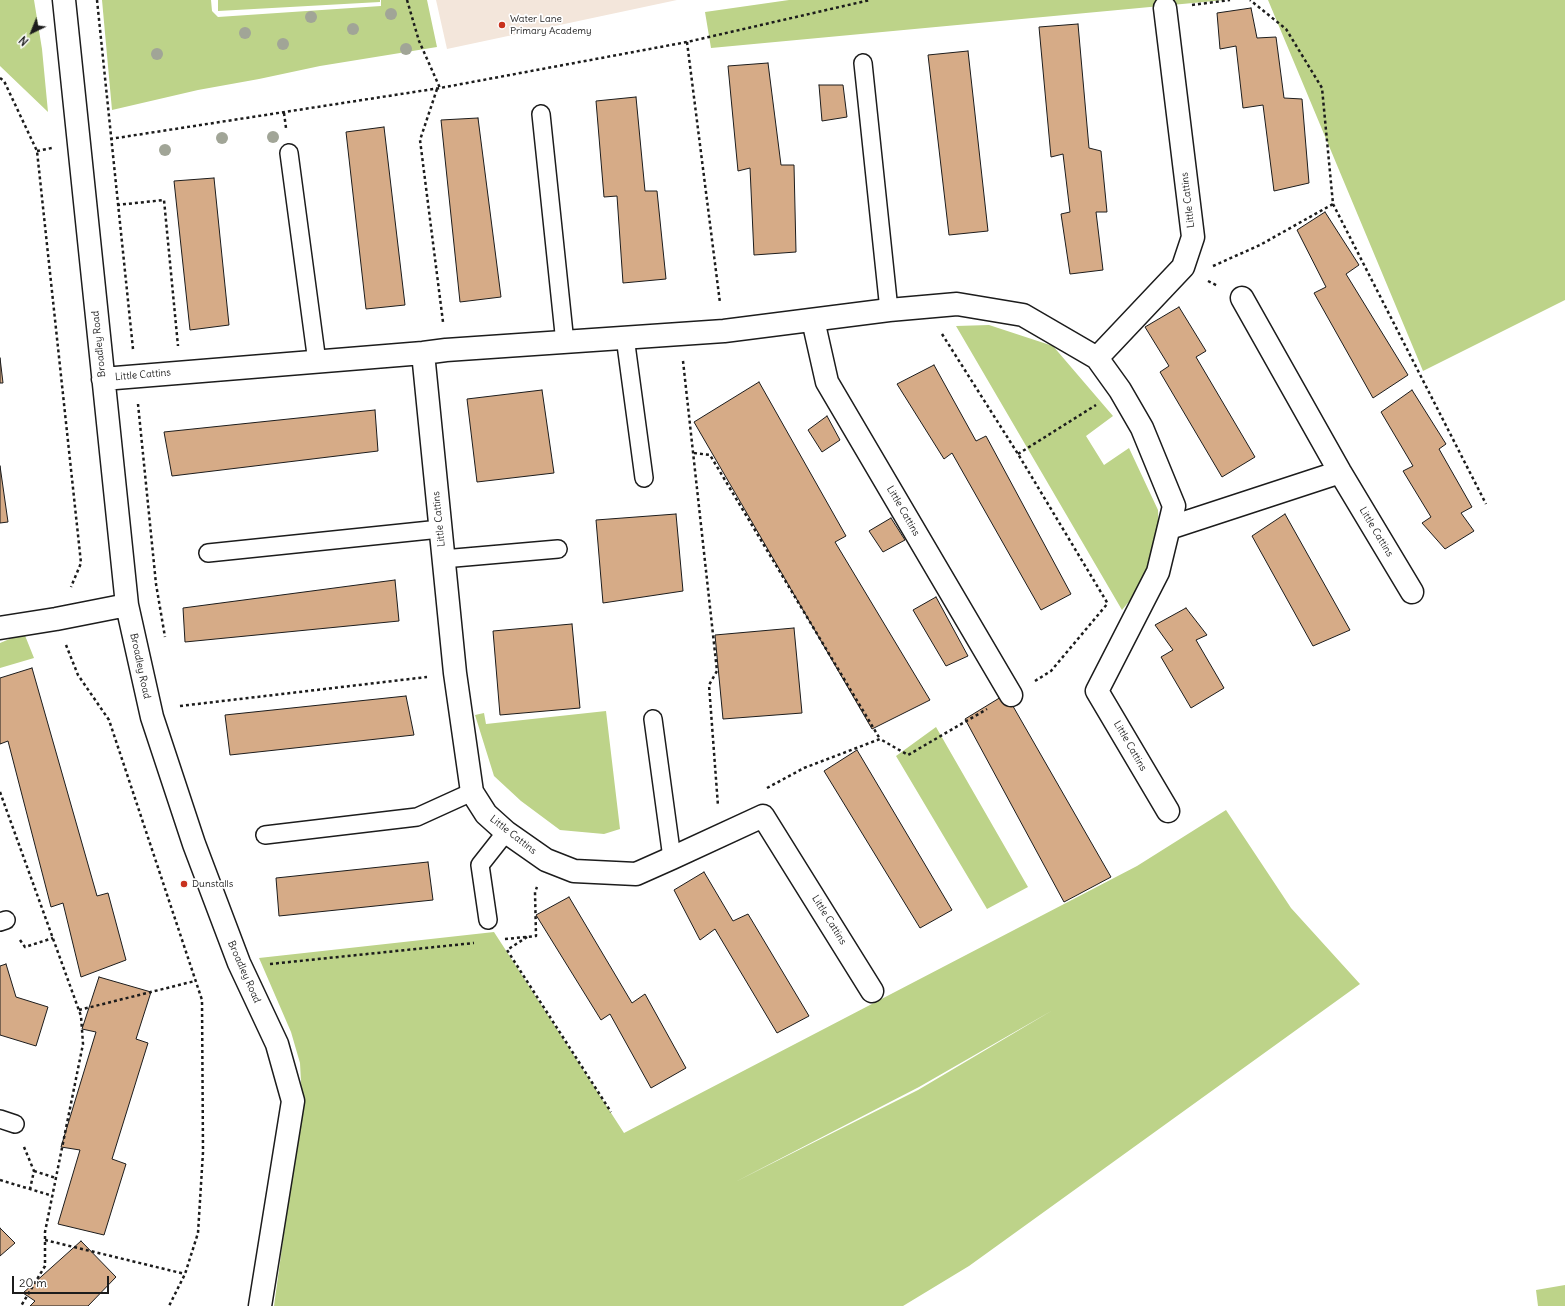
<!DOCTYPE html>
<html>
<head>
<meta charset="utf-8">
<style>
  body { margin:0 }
  #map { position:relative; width:1565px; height:1306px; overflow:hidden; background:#fff; font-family:Delius,sans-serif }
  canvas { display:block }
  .north { position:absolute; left:12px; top:12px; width:40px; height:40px; -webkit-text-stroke:3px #fff; paint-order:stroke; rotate:223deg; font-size:11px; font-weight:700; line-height:16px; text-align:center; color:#1c1c1c }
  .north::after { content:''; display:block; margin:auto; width:14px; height:18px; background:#1c1c1c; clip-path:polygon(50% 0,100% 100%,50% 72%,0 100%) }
  .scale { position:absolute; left:12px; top:1276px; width:97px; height:18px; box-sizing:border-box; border:2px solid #1c1c1c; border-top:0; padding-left:5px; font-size:12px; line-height:14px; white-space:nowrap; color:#1c1c1c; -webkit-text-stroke:3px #fff; paint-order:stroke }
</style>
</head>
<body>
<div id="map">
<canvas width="1565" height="1306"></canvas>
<div class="north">N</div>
<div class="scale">20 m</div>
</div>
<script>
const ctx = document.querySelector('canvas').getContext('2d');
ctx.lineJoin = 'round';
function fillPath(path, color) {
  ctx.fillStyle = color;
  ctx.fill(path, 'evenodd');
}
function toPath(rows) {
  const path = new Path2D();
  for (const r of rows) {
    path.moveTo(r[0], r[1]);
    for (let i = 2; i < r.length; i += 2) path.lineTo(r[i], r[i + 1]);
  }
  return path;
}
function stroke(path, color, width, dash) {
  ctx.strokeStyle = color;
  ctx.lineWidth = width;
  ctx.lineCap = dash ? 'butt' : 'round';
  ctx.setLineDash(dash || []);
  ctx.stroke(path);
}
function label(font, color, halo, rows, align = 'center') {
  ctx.font = font + ' Delius,sans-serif';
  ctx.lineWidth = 3.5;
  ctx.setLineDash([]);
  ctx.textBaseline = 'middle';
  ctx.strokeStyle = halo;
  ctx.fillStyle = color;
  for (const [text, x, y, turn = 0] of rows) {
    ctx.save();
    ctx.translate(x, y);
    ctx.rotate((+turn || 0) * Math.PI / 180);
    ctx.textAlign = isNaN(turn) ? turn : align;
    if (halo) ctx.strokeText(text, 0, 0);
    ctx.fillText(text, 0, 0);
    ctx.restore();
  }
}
fillPath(toPath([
  [436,0,677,0,447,49]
]), '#f3e6db');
fillPath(toPath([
  [0,0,34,0,42,49,48,112,0,66],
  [102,0,211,0,212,11,218,17,381,6,381,0,427,0,437,47,320,66,259,79,198,90,112,110],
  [218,0,380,0,380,2,218,11],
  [789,0,1225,0,711,48,705,12],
  [1268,0,1565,0,1565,300,1423,371],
  [989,325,1053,346,1113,416,1086,436,1104,465,1129,448,1158,510,1159,536,1150,576,1122,610,956,326],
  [24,633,34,658,0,668,0,643],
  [606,711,620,829,604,834,560,830,521,801,494,776,475,715,484,713,486,724],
  [936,727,1028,887,987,909,896,756],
  [1226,810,1291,908,1360,984,969,1266,903,1306,274,1306,302,1101,300,1063,291,1032,259,958,494,932,624,1133,1137,866],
  [1053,1010,918,1090,735,1182,919,1087],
  [1565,1285,1565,1306,1538,1306,1536,1290]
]), '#bdd389');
const building = toPath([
  [1251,8,1257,38,1276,37,1284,98,1302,99,1309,183,1274,191,1263,105,1243,108,1236,46,1220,49,1217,13,1251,8],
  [1078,24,1089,148,1101,151,1107,212,1096,212,1103,270,1070,274,1061,214,1070,212,1063,154,1051,157,1039,27,1078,24],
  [968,51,988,231,949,235,928,55,968,51],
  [768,63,781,165,794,165,796,252,754,255,750,168,738,171,728,66,768,63],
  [819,85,843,85,847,117,822,121,819,85],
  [636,97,645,191,657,191,666,279,623,283,617,196,604,197,596,101,636,97],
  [478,118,501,297,460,302,441,120,478,118],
  [384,127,405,305,366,309,346,132,384,127],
  [214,178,229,325,190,330,174,181,214,178],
  [1325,212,1359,265,1346,274,1408,375,1373,398,1314,293,1326,287,1297,230,1325,212],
  [1179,307,1206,351,1196,357,1255,457,1222,477,1160,372,1169,366,1145,327,1179,307],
  [0,358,3,383,0,383,0,358],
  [934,365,976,441,986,436,1071,594,1041,610,952,453,944,459,897,384,934,365],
  [759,382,846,536,835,542,930,700,872,729,694,422,759,382],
  [542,390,554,473,477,482,467,399,542,390],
  [1412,390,1446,444,1439,449,1472,507,1461,513,1474,531,1445,549,1422,523,1431,517,1403,471,1413,466,1381,412,1412,390],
  [375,410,378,451,172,476,164,432,375,410],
  [827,416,840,440,822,452,808,430,827,416],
  [0,466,8,522,0,523,0,466],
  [676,514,683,591,603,603,596,520,676,514],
  [1285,514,1350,630,1313,646,1252,536,1285,514],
  [891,518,905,540,883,552,869,531,891,518],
  [395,580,399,621,185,642,183,608,395,580],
  [936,597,968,656,946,666,913,610,936,597],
  [1186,608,1207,635,1196,640,1224,688,1191,708,1161,657,1173,650,1155,625,1186,608],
  [572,624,580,708,500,715,493,631,572,624],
  [794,628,802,713,723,719,715,635,794,628],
  [32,668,97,896,108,893,126,960,81,977,63,903,51,907,8,741,0,744,0,678,32,668],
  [1006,694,1111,877,1064,902,965,719,1006,694],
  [406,696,414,735,230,755,225,715,406,696],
  [857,750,952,910,920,928,824,771,857,750],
  [428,862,433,900,279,916,276,878,428,862],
  [704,872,733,921,748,914,809,1016,777,1033,715,929,700,940,674,890,704,872],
  [569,897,632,1003,645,994,686,1068,651,1088,610,1014,601,1020,536,915,569,897],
  [6,964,16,997,48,1007,36,1046,0,1035,0,966,6,964],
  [99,977,151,992,136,1039,148,1043,112,1159,126,1164,104,1235,58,1224,80,1150,61,1147,96,1032,82,1029,99,977],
  [0,1228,15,1243,0,1256,0,1228],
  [81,1241,116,1277,88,1306,30,1306,35,1301,23,1293,81,1241]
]);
fillPath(building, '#d6ab87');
stroke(building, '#1c1c1c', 1);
const service = toPath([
  [863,63,889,310],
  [541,114,565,343],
  [289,153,317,362],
  [625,337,644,478],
  [208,553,440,529],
  [443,559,558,549],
  [653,719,672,858],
  [265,835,417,817,472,792],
  [488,920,480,865,506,832],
  [0,922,6,920],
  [0,1119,15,1124]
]);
const minor = toPath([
  [64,0,127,605,152,717,194,844,239,963,277,1044,293,1101,260,1306],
  [1242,298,1340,472,1412,592],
  [813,320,827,382,1011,695],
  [423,353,455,673,472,792,486,814,506,832,546,860,574,871,636,874,672,858,763,816,872,991],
  [1097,358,1183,267,1193,237,1165,8],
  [103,379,423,353,446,350,724,331,889,310,957,304,1023,315,1097,358,1120,390,1142,428,1174,506,1158,572,1097,691,1168,811],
  [1169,528,1340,472],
  [0,628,56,619,127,605]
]);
stroke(service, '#1c1c1c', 20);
stroke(minor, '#1c1c1c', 25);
stroke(toPath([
  [97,0,133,349],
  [407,0,419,41,440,88],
  [1192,5,1230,0],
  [687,42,720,303],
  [0,78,4,81,37,151,81,563,71,587],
  [437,89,420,140,443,322],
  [284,113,286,128],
  [110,139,440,88,687,42,870,0],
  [37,151,52,148],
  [1333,204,1486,504],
  [117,205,164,200,178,346],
  [1213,266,1260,245,1333,204,1322,88,1286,29,1250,0],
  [1208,281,1218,286],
  [942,334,1018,454,1108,604],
  [683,361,717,671,709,685,718,806],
  [138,404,156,584,165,637],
  [694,453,710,455,880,739],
  [1018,454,1096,405],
  [66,645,78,675,109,720,202,1000,203,1152,198,1233,185,1274,169,1306],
  [1035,681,1051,671,1108,603],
  [180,706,427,677],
  [767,788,804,768,880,739,908,755,987,709],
  [0,792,81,1016,83,1044,45,1232,45,1266,21,1306],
  [527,937,507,950,611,1112],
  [505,939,536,936,535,892,537,887],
  [20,940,25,947,53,938],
  [270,964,474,943],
  [79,1010,195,981],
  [24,1147,34,1171,30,1189],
  [34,1171,56,1178],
  [0,1180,53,1196],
  [45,1240,185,1274]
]), '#1c1c1c', 2.5, [3, 3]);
stroke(service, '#fff', 17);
stroke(minor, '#fff', 22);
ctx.fillStyle = '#a1a597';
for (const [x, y] of [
  [391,14],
  [311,17],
  [353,29],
  [245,33],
  [283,44],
  [406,49],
  [157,54],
  [273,137],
  [222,138],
  [165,150]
]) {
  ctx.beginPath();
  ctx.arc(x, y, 6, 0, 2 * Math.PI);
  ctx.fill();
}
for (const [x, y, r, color] of [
  [502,25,4,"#c8321e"],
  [184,884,4,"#c8321e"]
]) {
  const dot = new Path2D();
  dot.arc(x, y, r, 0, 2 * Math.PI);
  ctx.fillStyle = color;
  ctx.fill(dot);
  stroke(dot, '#fff', 1.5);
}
label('10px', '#1c1c1c', '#fff', [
  ["Water Lane",510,19],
  ["Primary Academy",510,31],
  ["Dunstalls",192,884]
], 'left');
label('10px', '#1c1c1c', '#fff', [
  ["Little Cattins",1188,200,-97],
  ["Broadley Road",99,344,-96],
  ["Little Cattins",143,375,-5],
  ["Little Cattins",903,511,60],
  ["Little Cattins",439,519,-96],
  ["Little Cattins",1376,532,59],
  ["Broadley Road",140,666,78],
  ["Little Cattins",1130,746,60],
  ["Little Cattins",513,835,38],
  ["Little Cattins",829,920,58],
  ["Broadley Road",244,972,66]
]);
</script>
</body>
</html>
